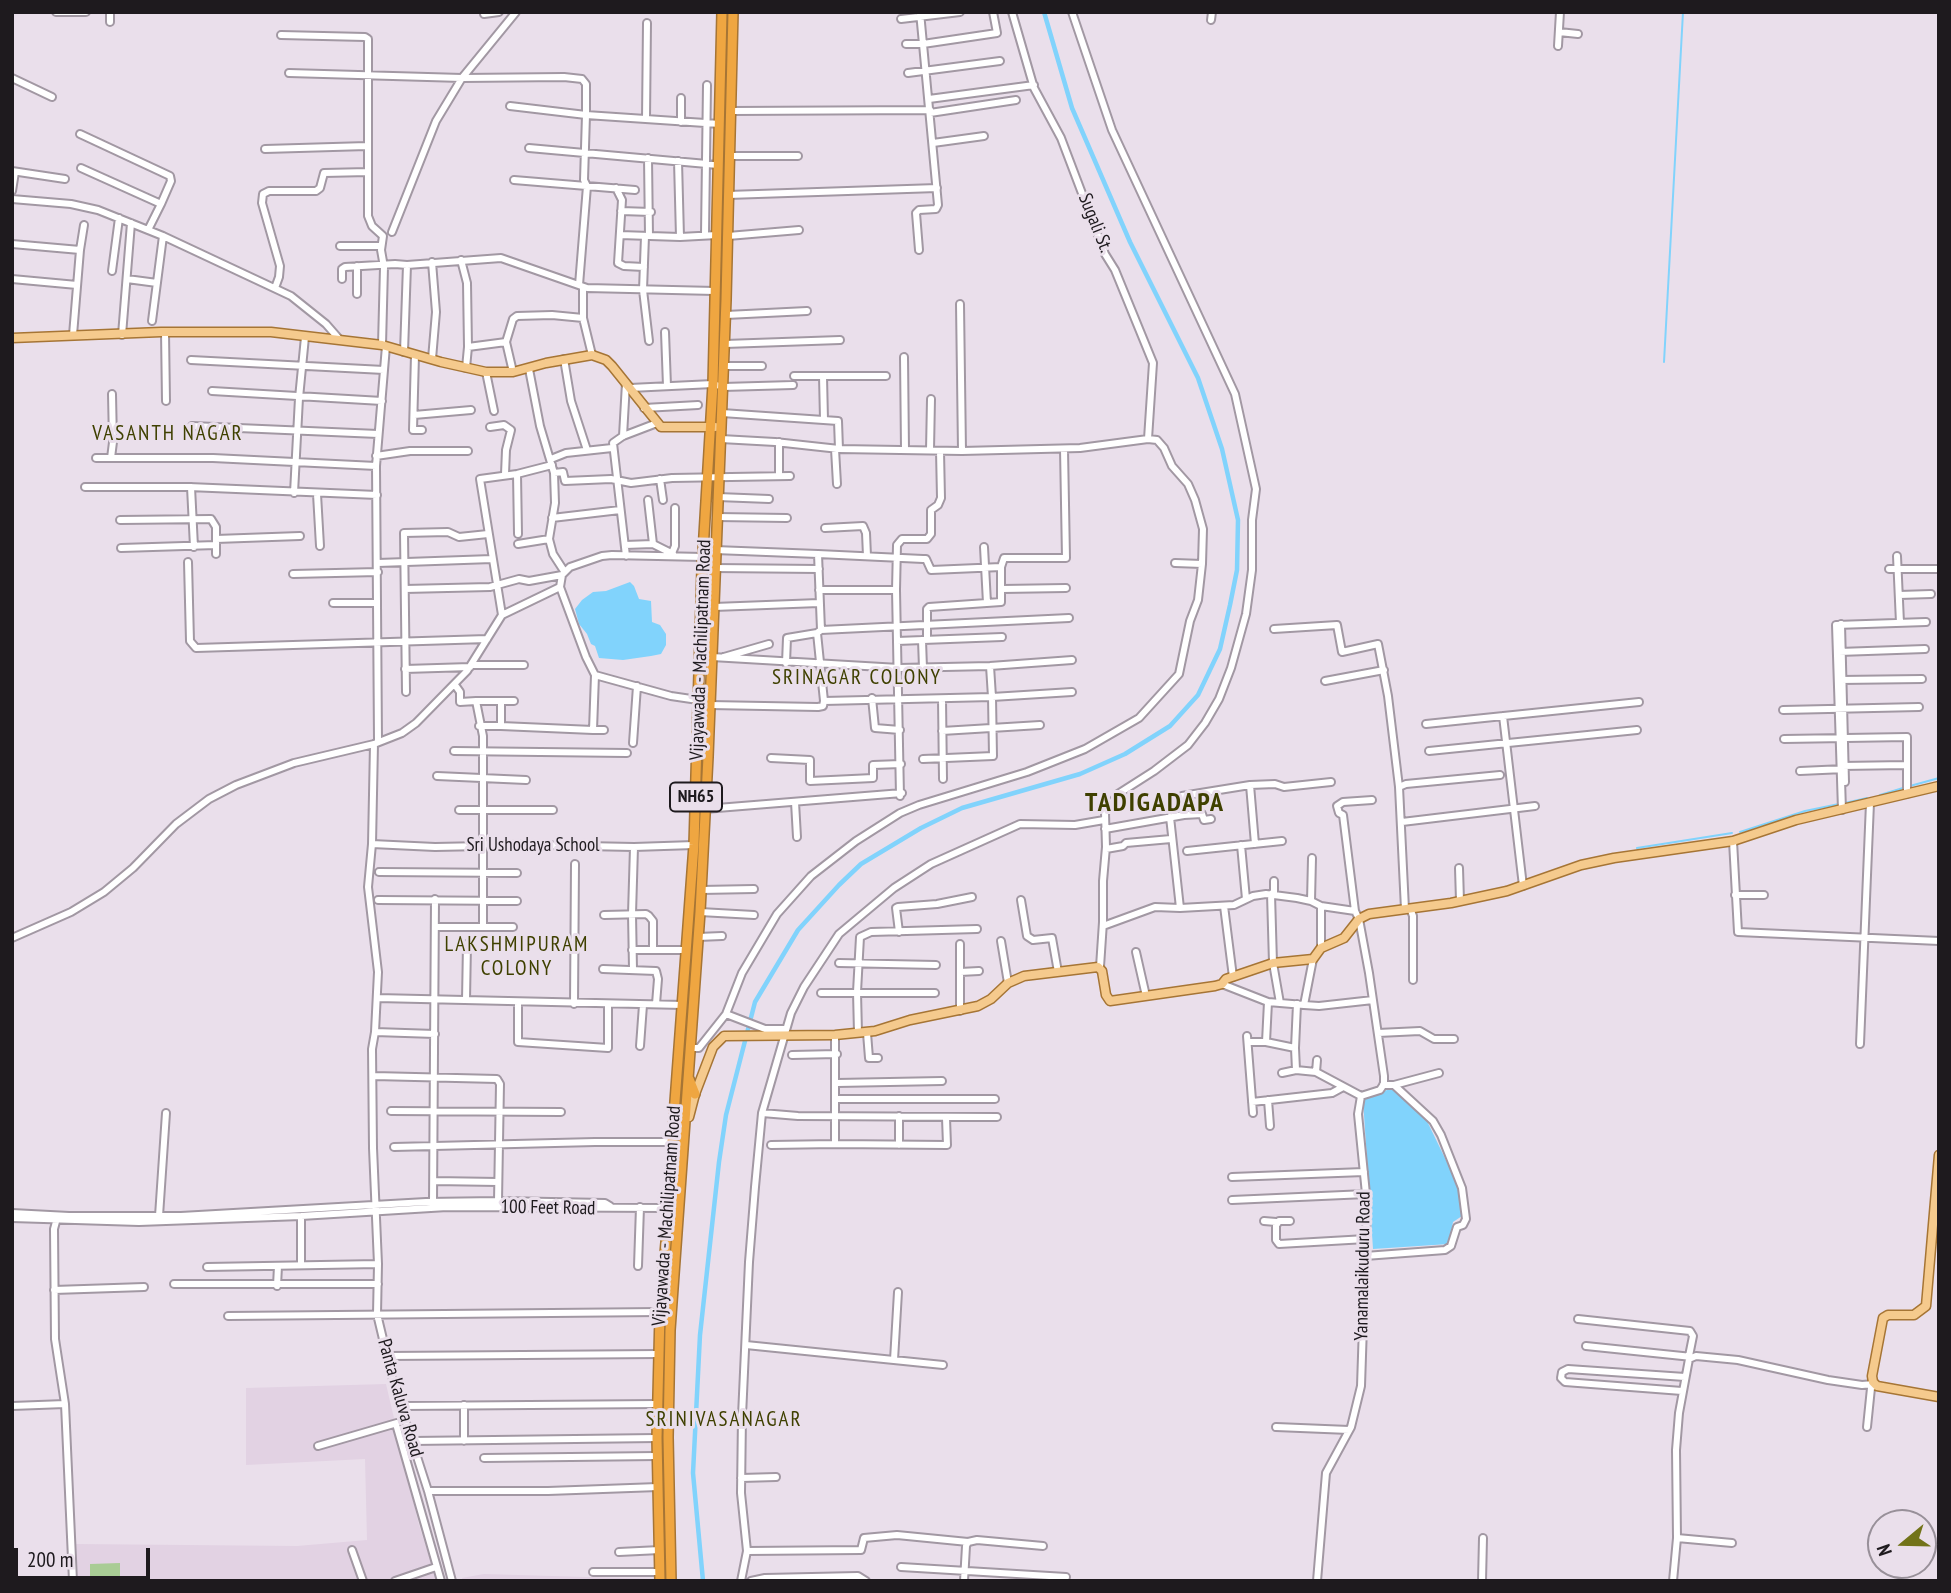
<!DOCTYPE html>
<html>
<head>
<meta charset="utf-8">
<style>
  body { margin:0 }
  #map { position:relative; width:1951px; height:1593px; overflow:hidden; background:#eadfeb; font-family:"PT Sans Narrow",sans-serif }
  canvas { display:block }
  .frame { position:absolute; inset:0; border:14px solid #1e1a1e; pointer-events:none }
  .north { position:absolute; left:1867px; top:1509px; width:70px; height:70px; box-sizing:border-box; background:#eadfeb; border:2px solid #989099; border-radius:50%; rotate:251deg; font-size:19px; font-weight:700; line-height:28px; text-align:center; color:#1e1a1e }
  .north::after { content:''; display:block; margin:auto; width:24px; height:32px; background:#727319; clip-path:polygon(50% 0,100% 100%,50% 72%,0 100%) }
  .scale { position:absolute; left:14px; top:1548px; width:136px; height:32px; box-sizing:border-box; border:4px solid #1e1a1e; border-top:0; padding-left:9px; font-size:21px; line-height:24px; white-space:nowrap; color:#1e1a1e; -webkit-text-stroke:5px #eadfeb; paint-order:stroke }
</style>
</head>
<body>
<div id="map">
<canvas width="1951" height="1593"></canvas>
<div class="frame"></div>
<div class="north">N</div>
<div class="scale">200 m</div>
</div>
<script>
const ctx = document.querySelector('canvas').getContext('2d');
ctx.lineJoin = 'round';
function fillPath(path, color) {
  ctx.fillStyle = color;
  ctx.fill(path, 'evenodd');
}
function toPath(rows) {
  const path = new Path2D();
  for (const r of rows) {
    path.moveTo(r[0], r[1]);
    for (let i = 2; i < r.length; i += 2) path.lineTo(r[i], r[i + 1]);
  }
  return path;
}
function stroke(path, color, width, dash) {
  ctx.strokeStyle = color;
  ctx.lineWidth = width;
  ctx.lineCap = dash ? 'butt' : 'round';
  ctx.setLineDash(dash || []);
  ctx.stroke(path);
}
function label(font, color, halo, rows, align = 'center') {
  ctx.font = font + ' "PT Sans Narrow",sans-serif';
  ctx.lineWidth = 6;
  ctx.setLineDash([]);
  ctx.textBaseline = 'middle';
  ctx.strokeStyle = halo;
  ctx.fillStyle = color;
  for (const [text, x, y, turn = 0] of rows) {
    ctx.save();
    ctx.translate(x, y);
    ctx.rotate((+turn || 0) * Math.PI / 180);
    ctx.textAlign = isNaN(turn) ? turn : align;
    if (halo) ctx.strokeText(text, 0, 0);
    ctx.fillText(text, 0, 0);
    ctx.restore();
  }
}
fillPath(toPath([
  [386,1384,419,1525,437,1581,78,1581,76,1544,297,1546,367,1540,365,1459,246,1465,246,1388],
  [484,1574,654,1579,654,1581,463,1581,462,1578]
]), '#e2d2e3');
fillPath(toPath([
  [120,1563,120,1581,90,1581,90,1564]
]), '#a9cc95');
fillPath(toPath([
  [630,582,634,586,639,599,651,601,652,622,660,625,666,634,666,645,661,654,651,656,623,660,599,658,595,646,591,644,587,634,579,624,575,609,582,600,593,592,606,591],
  [1392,1088,1427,1121,1457,1183,1462,1216,1453,1222,1449,1244,1373,1249,1363,1100]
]), '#81d3fc');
stroke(toPath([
  [1664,362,1683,12],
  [1910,786,1939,778],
  [1880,795,1903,788],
  [1845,803,1867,798],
  [1740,832,1805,811,1839,804],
  [1637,848,1732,833]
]), '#81d3fc', 2);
stroke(toPath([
  [703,1581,693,1473,700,1335,719,1162,726,1115,755,1002,798,930,839,885,861,864,921,828,962,808,1080,774,1125,754,1170,726,1198,695,1220,649,1230,605,1237,570,1238,520,1222,449,1198,378,1130,242,1072,108,1044,12]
]), '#81d3fc', 4.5);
const minor = toPath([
  [56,12,86,12],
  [110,12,110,22],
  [1012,12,1034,88,1061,138,1105,254,1115,270,1153,363,1148,439],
  [1072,12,1112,130,1235,394,1256,489,1252,520,1252,570,1246,614,1231,668,1219,699,1205,723,1188,745,1154,771,1118,794,1105,813,1106,847,1103,881,1103,922,1100,967],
  [484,14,499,12],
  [901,19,960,12],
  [1211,20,1212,12],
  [1559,32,1578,34],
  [281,35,365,37,368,39,368,216,372,226,383,236,381,250,384,267,382,345],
  [906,44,923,44,997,33,993,12],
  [1558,46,1560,12],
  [289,73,462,78,564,77,582,79,586,84,586,115,510,106],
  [908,73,1000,61],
  [12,78,52,97],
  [681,98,681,122],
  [929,99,1034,85],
  [731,111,930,110],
  [930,113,1016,100],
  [646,119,647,23],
  [80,134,170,176,171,181,161,204],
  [933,143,984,136],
  [529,148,718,165],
  [265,149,367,146],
  [729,156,798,156],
  [648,158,649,236],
  [678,161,680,237],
  [81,168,161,204,148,230],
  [12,171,65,179],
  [514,180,635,190],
  [616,188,622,200,618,263,624,266,644,267],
  [12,191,15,172],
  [728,195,937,188],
  [12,199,71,204,98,210,163,236,291,296,326,324,340,340],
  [621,211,651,212],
  [392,232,436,121,462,78,516,12],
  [705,234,707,85],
  [620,235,680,237,717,235],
  [645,236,643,290,649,341],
  [728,236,799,230],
  [12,244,80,250],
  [340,246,381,246],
  [919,250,916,213,919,210,936,209,938,205,920,12],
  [461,260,467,283,468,347,466,368],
  [112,271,119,218],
  [12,279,77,285],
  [127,279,157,283],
  [342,279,342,269,345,267,395,264,407,265],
  [579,285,587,186,584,180,586,115,720,124],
  [583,287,583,318,592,355],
  [275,288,279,277,280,266,262,203,263,194,269,191,316,191,320,188,324,173,368,172],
  [357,294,357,266],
  [960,304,962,451],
  [726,315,807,311],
  [152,321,163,236],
  [165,332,166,401],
  [665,332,667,386],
  [73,335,80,250,84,225],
  [122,335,131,223],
  [725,344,840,340],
  [468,347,506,342],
  [404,352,407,265,501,258,587,288,715,291],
  [415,355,413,430,422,430],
  [904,357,905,450],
  [432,359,436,312,432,262],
  [564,359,571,401,587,450],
  [191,360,384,370],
  [724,366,762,366],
  [529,369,540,426,554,473,555,503,549,539,553,554,564,571],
  [486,372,494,411],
  [513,372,506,342,513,319,517,316,552,315,583,318],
  [794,376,886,376],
  [823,376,824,420],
  [630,388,713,384,723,387,793,385],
  [212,391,382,401],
  [644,408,698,405],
  [722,413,838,421,839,449],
  [414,415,471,410],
  [192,426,378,434],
  [490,427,504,425,511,430,506,450,505,474],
  [623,436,626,383],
  [779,442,779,476],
  [835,449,837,484],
  [930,450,931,399],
  [376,456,410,451,468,451],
  [96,458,213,458,376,466],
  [111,458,113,442,112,394],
  [551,459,566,453,612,448],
  [554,473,563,472,565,481,611,479,631,483,672,478,790,476],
  [517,474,518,534],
  [660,479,663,500],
  [85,487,189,487,377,495],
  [191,487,194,547],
  [294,493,299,398,305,337],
  [317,494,320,546],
  [718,497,769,499],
  [717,517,787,518],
  [552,518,620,510],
  [120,520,211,519,216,527,216,554],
  [825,528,863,526,866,533,867,556],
  [216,539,300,536],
  [518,544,549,539],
  [653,544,673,554],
  [625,545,653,544,648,500],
  [984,547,987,603],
  [121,548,216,545],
  [672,553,675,546,675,508],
  [818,554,923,559,926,559,931,570,1001,567],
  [626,556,613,443,623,436,657,423],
  [1897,556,1900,623],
  [188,562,190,641,196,648,487,639],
  [378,563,492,559],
  [1175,563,1202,564],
  [714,568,819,569],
  [1889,569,1939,569],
  [293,574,378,572],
  [560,587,586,657,595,675,671,696,698,700],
  [405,589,490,587,519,579,529,581,562,575],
  [1002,589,1066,588],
  [819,590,896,590],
  [1899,595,1931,594],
  [333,603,377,603],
  [714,607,819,603],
  [502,615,480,479,517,474,552,465],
  [1841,624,1845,782],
  [1274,629,1337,625,1342,652,1378,644,1388,696,1399,787],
  [821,630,1069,618],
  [922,640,923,668],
  [927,640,927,609,929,607,1001,602,1001,567,1004,558,1066,558,1064,449],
  [897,641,1002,637],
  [1839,652,1925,649],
  [712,657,899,668,990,666,1072,660],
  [724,657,769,644],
  [786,663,787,638,817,633],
  [471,665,524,665],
  [405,669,470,667],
  [595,675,593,730,604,730],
  [1840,680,1922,679],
  [1325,681,1384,670],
  [455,685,460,692,460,702,476,701,483,736,483,927],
  [406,692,404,533,448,532,459,537,488,534],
  [872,698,875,728,900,730],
  [942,699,943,779],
  [476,701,514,701],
  [824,701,992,697,990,666],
  [501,702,501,726,593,730],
  [710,705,818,707,823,706,824,701,817,633,821,630,818,554,715,550],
  [1783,710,1919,707],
  [1503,716,1523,886],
  [1426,724,1639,702],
  [479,726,501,726],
  [942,731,1040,725],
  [1784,739,1907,737,1907,794],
  [378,741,376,466,386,346],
  [633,743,637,686],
  [454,751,627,753],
  [1429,751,1637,730],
  [771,758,810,760,810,781,873,778,873,765,901,764],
  [923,759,993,756,992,697,1072,692],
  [1842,766,1906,765],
  [1800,771,1844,769],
  [437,776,526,780],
  [1250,785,1255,844],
  [900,796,896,590,897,545,902,539,927,539,931,534,931,510,938,505,941,498,940,451],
  [795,802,797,837],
  [705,809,902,793],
  [459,810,553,810],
  [1842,810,1836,625,1926,622],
  [1184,815,1182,796,1250,785,1275,784,1284,787,1331,782],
  [1170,817,1180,908],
  [1402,822,1535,806],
  [1105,829,1184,815,1202,814,1204,820,1211,819],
  [1733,841,1738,932,1939,941],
  [372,844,435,847,483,846,485,844,634,847,694,845],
  [1241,845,1246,899],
  [1106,849,1123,846,1126,843,1171,839],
  [1187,851,1282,841],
  [1459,868,1460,901],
  [379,872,517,873],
  [1274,881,1274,892,1271,894,1273,963,1280,1003],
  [701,890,754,889],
  [1735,895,1764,895],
  [378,900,517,901],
  [1021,900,1027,936,1033,940,1052,938,1058,972],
  [1311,901,1312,858],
  [1224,906,1233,977],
  [1410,908,1413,916,1413,980],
  [1405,909,1399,787,1406,784,1500,775],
  [700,912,754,915],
  [604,915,646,914,649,916,653,921,653,949],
  [1103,926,1155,907,1180,908,1234,905,1253,896,1266,894,1297,898,1311,901,1321,906,1355,911],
  [435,927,513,927],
  [899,932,896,908,898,907,937,904,972,897],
  [698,937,722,936],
  [12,938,71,912,104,892,133,868,176,824,209,799,236,785,294,763,374,744],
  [1001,941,1008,983],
  [1321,948,1321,906],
  [632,950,687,950],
  [1136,952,1146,996],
  [839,963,936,965],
  [603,969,656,971,658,979,656,1004],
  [633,969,632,914,634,847],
  [960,972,979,971],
  [1222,984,1268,1002,1304,1005,1313,959],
  [821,993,935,993],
  [377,998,683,1005],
  [466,1000,467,944],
  [518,1002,518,1042,608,1048,608,1004],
  [574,1004,575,864],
  [1304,1005,1319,1006,1373,1000],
  [960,1011,960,944],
  [726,1014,765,1029,786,1029],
  [375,1032,435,1034],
  [858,1033,857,992,860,937,871,932,977,929],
  [867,1033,869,1058,878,1058],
  [1378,1033,1420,1031,1434,1039,1454,1039],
  [835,1035,835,1144,947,1145,946,1118],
  [1247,1036,1253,1113],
  [1248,1042,1266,1042,1295,1048],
  [1266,1042,1268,1002],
  [1860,1044,1870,803],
  [640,1046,643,1005],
  [691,1048,699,1048,726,1014,742,973,777,914,811,876,856,841,900,813,919,805,1027,772,1085,749,1139,718,1179,674,1190,621,1198,600,1202,564,1203,529,1195,500,1188,484,1172,466,1164,448,1157,440,1148,439,1080,448,962,451,839,449,775,442,721,439],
  [792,1055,837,1054],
  [1296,1070,1295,1048,1297,1004],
  [1316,1072,1317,1060],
  [1282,1073,1296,1070,1316,1072,1361,1096],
  [374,1076,497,1079,500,1084,498,1201],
  [837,1083,942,1081],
  [1394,1085,1439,1073],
  [1361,1096,1380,1090,1384,1084,1384,1076,1369,973,1359,919,1355,911,1343,815,1339,813,1337,806,1343,802,1372,800],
  [836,1099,995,1099],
  [1268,1100,1270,1126],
  [1252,1102,1332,1093,1343,1087],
  [391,1111,561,1112],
  [762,1113,798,1116,997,1117],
  [899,1116,899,1145],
  [771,1145,835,1144],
  [394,1147,595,1142,672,1142],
  [1232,1177,1364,1172],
  [434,1181,498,1182],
  [1232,1200,1366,1194],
  [433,1202,435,899],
  [12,1213,69,1216,181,1216,426,1202,498,1201,605,1203,610,1206],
  [159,1216,166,1113],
  [12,1218,139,1222,301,1216,447,1207,671,1208],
  [57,1218,54,1229,55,1339,65,1404,73,1581],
  [1264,1221,1276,1222,1276,1240,1279,1244,1366,1239],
  [1277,1224,1279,1221,1290,1221],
  [1365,1256,1445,1250,1451,1246,1457,1227,1463,1225,1466,1219,1462,1188,1441,1135,1433,1121,1394,1085,1383,1085],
  [301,1265,301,1216],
  [638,1266,640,1207],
  [207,1267,378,1264],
  [174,1284,378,1284],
  [277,1286,278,1266],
  [54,1290,144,1287],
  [228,1316,660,1312],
  [1578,1319,1690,1331,1693,1336,1689,1356],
  [746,1345,943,1365],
  [1586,1346,1692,1357],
  [387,1356,659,1354],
  [894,1360,898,1292],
  [1682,1391,1565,1382,1561,1378,1562,1372,1568,1369,1685,1377],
  [464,1405,464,1441],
  [12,1406,65,1404],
  [402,1406,658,1404],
  [396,1424,441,1581],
  [1276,1427,1349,1430],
  [1867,1427,1871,1388,1875,1385],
  [412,1441,657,1438],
  [318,1446,397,1423],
  [484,1458,657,1456],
  [741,1478,776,1477],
  [428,1491,548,1491,658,1487],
  [1677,1538,1732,1543],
  [352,1550,363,1581],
  [747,1551,861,1550,864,1538,897,1535,968,1542],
  [619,1552,660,1550],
  [901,1567,1066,1577],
  [593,1572,660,1572],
  [395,1581,436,1567],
  [452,1581,428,1491,394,1385,377,1314,378,1264,373,1148,372,1049,375,1032,378,972,368,887,372,844,374,744,402,733,416,723,467,671,502,615,560,587,562,575,570,567,602,556,612,555,703,557],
  [741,1581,747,1551,741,1493,742,1416,749,1262,755,1187,762,1113,791,1013,804,987,839,934,894,888,931,864,1020,824,1075,825,1104,820],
  [751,1581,765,1578,858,1576,866,1581],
  [964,1581,966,1546,968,1542,977,1540,1043,1546],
  [1317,1581,1326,1473,1351,1427,1361,1386,1367,1204,1358,1114,1361,1096],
  [1482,1581,1483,1538],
  [1673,1581,1677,1538,1676,1450,1679,1413,1689,1359,1696,1356,1738,1360,1828,1380,1862,1385,1874,1384]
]);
const major = toPath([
  [12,338,161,332,271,332,382,345,441,362,486,372,513,372,546,363,592,355,606,360,612,366,661,427,715,427],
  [689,1117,695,1094,713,1047,724,1036,835,1035,875,1031,910,1020,978,1006,991,999,1008,983,1024,976,1098,967,1102,971,1106,995,1110,1001,1215,986,1222,984,1226,979,1273,963,1313,959,1321,948,1344,938,1359,919,1369,914,1451,903,1507,891,1581,865,1614,858,1733,841,1796,820,1939,786],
  [1939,1155,1926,1306,1914,1315,1888,1315,1883,1318,1872,1376,1873,1382,1877,1386,1939,1397]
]);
const highway = toPath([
  [689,1079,695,1094],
  [660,1581,657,1438,660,1312,673,1161,672,1142,694,845,702,568,713,384,722,12],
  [671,1581,668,1437,670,1330,700,912,708,757,726,300,733,12]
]);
stroke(minor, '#a298a3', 10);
stroke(major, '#a67535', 11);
stroke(highway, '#a67535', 12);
stroke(minor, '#fff', 6);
stroke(major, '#f5ca8d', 8);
stroke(highway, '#efa641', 9);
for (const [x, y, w] of [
  [696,797,52]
]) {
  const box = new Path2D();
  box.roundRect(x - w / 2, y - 14.5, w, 29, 5);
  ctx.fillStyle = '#eadfeb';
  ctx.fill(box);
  stroke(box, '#1e1a1e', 2);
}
label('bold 18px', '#1e1a1e', null, [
  ["NH65",696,797]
]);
label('19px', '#1e1a1e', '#eadfeb', [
  ["Sugali St.",1095,223,68],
  ["Vijayawada - Machilipatnam Road",701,650,-88],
  ["Sri Ushodaya School",533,846],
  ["100 Feet Road",548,1208,1],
  ["Vijayawada - Machilipatnam Road",667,1216,-86],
  ["Yanamalaikuduru Road",1363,1266,-89],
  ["Panta Kaluva Road",400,1398,74]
]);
ctx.letterSpacing = '2px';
label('21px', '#3f4000', '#eadfeb', [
  ["VASANTH NAGAR",168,434],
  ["SRINAGAR COLONY",857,678],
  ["LAKSHMIPURAM",517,945],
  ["COLONY",517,969],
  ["SRINIVASANAGAR",724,1420]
]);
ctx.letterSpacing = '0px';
ctx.letterSpacing = '2px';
label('bold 26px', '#3f4000', '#eadfeb', [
  ["TADIGADAPA",1155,804]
]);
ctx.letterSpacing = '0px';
</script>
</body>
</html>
